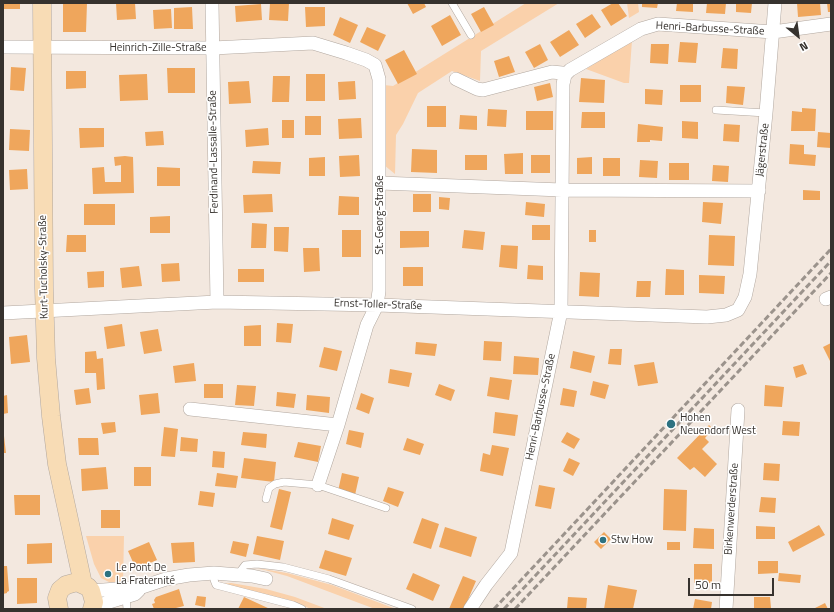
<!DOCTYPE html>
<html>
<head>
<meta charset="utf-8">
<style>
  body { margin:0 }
  #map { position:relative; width:834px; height:612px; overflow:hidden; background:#f3e8df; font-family:"Titillium Web",sans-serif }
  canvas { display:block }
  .frame { position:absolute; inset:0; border:4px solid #36322e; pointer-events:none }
  .north { position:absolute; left:778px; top:16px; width:40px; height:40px; -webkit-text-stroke:3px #fff; paint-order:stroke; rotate:151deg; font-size:11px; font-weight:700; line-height:16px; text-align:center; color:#36322e }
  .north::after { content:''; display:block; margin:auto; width:14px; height:18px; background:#36322e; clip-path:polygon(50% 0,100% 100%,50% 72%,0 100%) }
  .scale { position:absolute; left:688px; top:578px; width:86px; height:18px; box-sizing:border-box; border:2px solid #36322e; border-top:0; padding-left:5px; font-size:12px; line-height:14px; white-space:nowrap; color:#36322e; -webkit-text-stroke:3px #fff; paint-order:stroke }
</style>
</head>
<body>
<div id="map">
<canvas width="834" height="612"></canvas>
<div class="frame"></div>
<div class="north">N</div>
<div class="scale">50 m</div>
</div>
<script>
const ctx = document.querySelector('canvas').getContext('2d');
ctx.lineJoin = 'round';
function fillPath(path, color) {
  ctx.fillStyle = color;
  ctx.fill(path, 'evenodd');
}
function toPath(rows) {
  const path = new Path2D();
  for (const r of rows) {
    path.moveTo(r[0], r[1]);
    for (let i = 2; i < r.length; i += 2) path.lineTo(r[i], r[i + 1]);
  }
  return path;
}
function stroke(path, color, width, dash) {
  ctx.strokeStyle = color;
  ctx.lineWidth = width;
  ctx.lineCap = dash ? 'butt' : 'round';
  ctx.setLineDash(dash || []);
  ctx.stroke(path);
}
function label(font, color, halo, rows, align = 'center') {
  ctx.font = font + ' "Titillium Web",sans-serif';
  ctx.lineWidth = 3;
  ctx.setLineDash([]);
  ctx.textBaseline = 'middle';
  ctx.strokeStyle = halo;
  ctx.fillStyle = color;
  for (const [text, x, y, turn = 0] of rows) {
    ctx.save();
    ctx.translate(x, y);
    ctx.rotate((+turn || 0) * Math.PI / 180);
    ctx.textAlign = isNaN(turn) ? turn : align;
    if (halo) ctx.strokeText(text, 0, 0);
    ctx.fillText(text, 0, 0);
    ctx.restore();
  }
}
fillPath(toPath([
  [526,3,559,3,481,51,480,81,452,71,418,93,403,124,396,135,395,174,384,165,384,85,393,86],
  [627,3,638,3,639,12,629,18],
  [632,40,629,83,624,83,586,69],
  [86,536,124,536,123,582,109,582,101,578,94,564],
  [257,568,287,573,332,585,396,609,375,609,287,576],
  [231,583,266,589,295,597,327,609,311,609,289,600,222,584]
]), '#fad1ab');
fillPath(toPath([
  [3,3,20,3,20,9,3,9],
  [63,3,87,3,86,32,63,32],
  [116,3,135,3,136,19,117,20],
  [270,3,289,3,288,21,269,20],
  [407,3,424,3,426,7,413,14],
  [613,3,618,3,627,16,611,26,601,10],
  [642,3,658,3,657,8,642,7],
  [677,3,693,3,693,12,676,11],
  [707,3,726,3,725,14,706,13],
  [736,3,752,3,751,13,736,12],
  [797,3,820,3,821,15,798,17],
  [827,3,831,3,831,12,828,12],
  [261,4,262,20,236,22,235,6],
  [192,7,193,29,174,29,174,8],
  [305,7,325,7,325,26,306,27],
  [484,7,494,25,481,32,471,14],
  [171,9,172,28,154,29,153,10],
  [592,14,601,27,585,38,576,24],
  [450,15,461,35,442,46,431,26],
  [340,17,358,25,350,43,333,35],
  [367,27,386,35,378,51,360,42],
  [569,30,579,45,560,57,550,42],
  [680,42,698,43,696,63,678,62],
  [540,44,548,60,534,68,525,52],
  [651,44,669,44,668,64,650,63],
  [723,48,738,49,737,69,721,68],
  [404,50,417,74,398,84,385,60],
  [509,56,515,72,499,77,494,61],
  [11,67,26,68,24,91,10,90],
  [167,68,195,68,195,93,168,93],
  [66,71,86,71,86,88,66,89],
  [147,74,148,100,120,101,119,75],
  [306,74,325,74,325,101,306,101],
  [273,76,290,76,289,102,272,102],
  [581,78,605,80,604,103,579,102],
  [249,81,251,103,229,104,228,82],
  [355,81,356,99,339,100,338,82],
  [550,83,553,97,537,101,534,87],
  [680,85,701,85,701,102,680,102],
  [727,86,745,87,743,105,726,103],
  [645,89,663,90,662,105,645,104],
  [427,106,446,106,446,127,427,127],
  [802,108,816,109,815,131,791,131,792,111,802,112],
  [488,109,507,110,506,127,487,126],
  [526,111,553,111,553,130,526,130],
  [582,112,605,112,605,128,581,128],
  [460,115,477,116,477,130,459,129],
  [305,116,321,116,321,135,305,135],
  [361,118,362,138,339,139,338,119],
  [282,120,294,120,294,138,282,138],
  [682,121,698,122,698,139,682,138],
  [638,124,663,127,662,141,650,140,650,142,637,142],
  [724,124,740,125,739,142,723,141],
  [79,128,104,128,104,147,80,148],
  [268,128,269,145,246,147,245,130],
  [10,129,30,130,29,151,9,150],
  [163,131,164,145,146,146,145,132],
  [818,132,831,133,831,148,817,147],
  [790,144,804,145,804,154,816,155,815,166,789,164],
  [412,149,437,150,437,173,411,172],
  [523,153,523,174,505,174,504,154],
  [359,155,360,176,340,177,339,156],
  [465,155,487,155,487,170,465,170],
  [531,155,550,155,550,173,531,173],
  [125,156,133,157,134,193,93,194,92,168,104,167,105,182,121,182,121,165,115,166,114,157],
  [325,157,325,176,309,176,309,158],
  [592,157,592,174,577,174,577,158],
  [603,158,620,158,620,176,603,176],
  [640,160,658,161,657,178,639,177],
  [253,161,281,162,280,174,252,173],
  [669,163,689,163,689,180,669,180],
  [713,165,729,166,728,182,712,181],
  [157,167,180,168,180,186,157,186],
  [27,169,28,189,10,190,9,170],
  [803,190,820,191,820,200,803,200],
  [272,194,273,212,244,213,243,195],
  [413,194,431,194,431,212,413,212],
  [339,196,359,197,359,215,338,215],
  [439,197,450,198,449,210,439,209],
  [526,202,545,204,544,217,525,215],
  [703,202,723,203,721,224,702,222],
  [84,204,115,204,115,225,84,225],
  [170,216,170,233,150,233,150,217],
  [252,223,267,224,266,248,251,248],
  [532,225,550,225,550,240,532,240],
  [274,227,289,227,288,252,274,251],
  [342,230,361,230,361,257,342,257],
  [464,230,485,232,483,250,462,248],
  [589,230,596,230,596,242,589,242],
  [400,231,429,231,429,247,400,248],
  [67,235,86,235,86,252,66,252],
  [709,235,735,236,734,266,708,265],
  [501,245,518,246,517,269,499,267],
  [303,248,319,248,320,271,304,272],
  [179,263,180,281,162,282,161,264],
  [528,265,543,266,543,280,527,279],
  [139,266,142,286,122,288,120,268],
  [403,267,423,267,423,286,403,286],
  [238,269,264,269,264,282,238,282],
  [666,269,684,270,684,295,665,295],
  [104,271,104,287,88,288,87,272],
  [580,272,600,273,599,297,579,296],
  [699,275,725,276,724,294,699,293],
  [637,281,651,281,650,297,636,297],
  [277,323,293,324,291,343,276,342],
  [122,324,125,346,107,349,104,327],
  [261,325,261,346,244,346,244,326],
  [158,329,162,351,144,354,140,332],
  [27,335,30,362,11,364,9,337],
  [484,341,502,342,501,361,483,360],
  [416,342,437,344,435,356,415,354],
  [831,343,831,363,823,347],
  [324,347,342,351,337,371,319,367],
  [610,349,622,349,621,365,608,364],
  [96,351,97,359,103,358,105,389,97,390,96,373,85,373,85,352],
  [573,351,595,356,591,373,570,368],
  [514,356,539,358,538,375,513,374],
  [654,362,658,383,638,386,634,365],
  [194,363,196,381,175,383,173,366],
  [803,364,807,374,796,378,793,367],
  [390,369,412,373,409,387,388,383],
  [490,377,512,380,509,400,487,396],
  [593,381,609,385,605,399,590,395],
  [204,384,223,384,223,398,204,398],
  [439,384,455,390,451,401,435,395],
  [237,385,256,386,254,406,235,405],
  [765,385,784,387,782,407,764,406],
  [89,388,91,403,76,405,74,390],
  [563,388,577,391,574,407,560,405],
  [277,392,296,394,294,408,276,406],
  [158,393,160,413,141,415,139,395],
  [361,393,374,398,369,414,356,409],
  [7,395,8,413,3,414,3,396],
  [307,395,330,397,329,413,306,410],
  [495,412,518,415,515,436,493,433],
  [783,421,800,422,799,436,782,435],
  [115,422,116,432,103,434,101,423],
  [709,425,713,429,705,438,709,442,702,449,717,464,705,477,694,467,690,470,677,458],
  [164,427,178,429,175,457,161,456],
  [349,430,364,433,361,448,346,444],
  [243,432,267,434,266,448,241,445],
  [567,432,580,439,574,449,561,442],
  [3,436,4,436,6,453,3,453],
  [181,437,198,439,197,452,180,451],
  [78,438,98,438,99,455,79,455],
  [407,438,424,444,420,455,403,450],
  [298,442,321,446,318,462,294,457],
  [492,445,509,448,503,476,480,471,483,453,490,455],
  [213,451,225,452,224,468,212,467],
  [244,458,276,462,274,482,241,478],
  [569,458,580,463,573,476,563,471],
  [764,463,780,464,779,481,763,480],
  [106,467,108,489,82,491,81,469],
  [134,467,151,467,151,486,134,486],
  [217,473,238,476,236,488,215,486],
  [342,473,359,477,355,495,338,491],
  [539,485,555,488,551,509,535,506],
  [388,487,404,492,398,507,383,501],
  [279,489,291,492,282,530,270,527],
  [664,489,687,490,686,531,663,530],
  [200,491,215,493,213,507,198,505],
  [14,495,40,495,40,515,15,515],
  [761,497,776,498,775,513,759,512],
  [101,510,120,510,120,528,101,528],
  [332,518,354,525,349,540,328,534],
  [422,518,439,524,431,549,413,543],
  [819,525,825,535,793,552,788,542],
  [756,526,775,527,775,539,756,539],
  [445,527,477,537,471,557,439,547],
  [694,528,714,529,714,549,693,548],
  [604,532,611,539,601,549,594,542],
  [257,536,284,541,280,560,253,554],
  [233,541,249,544,246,557,230,553],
  [149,542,157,560,136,569,128,551],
  [194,542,195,562,173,563,171,543],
  [667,542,680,542,680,550,667,550],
  [52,543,52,563,27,564,27,544],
  [325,550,352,558,346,576,319,568],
  [758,561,778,561,778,573,758,574],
  [694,564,712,564,712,583,694,583],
  [3,566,7,566,9,591,7,592,7,593,3,594],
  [413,573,440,585,433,601,406,589],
  [779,573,801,575,800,583,778,581],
  [463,576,476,581,464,609,449,609],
  [17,578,37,578,37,603,17,604],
  [608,585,637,590,633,609,604,609],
  [179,589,184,606,176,608,177,609,154,609,152,604,155,603,154,600,156,597],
  [197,596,206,597,205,607,195,605],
  [244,597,270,609,238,609],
  [568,597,587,598,586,609,567,609],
  [754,597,770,597,771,608,754,609],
  [695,599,712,602,711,609,693,609],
  [825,603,828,609,813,609]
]), '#efa65c');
const lane = toPath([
  [452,3,471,35],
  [716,110,766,113],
  [266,499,269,488,275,484,284,482,318,485,386,508],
  [214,573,214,580,216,585,293,605,302,609],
  [238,575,242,569,245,565,257,564,283,567,329,579,412,609],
  [126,597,127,609]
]);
const street = toPath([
  [212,3,217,302],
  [3,47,213,48,313,43,346,53,366,60,375,65,379,79,379,291,377,305,367,325,338,425,318,485],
  [456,79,477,89,483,90,552,72,562,73,565,75],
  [380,183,562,190,759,191],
  [826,299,831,297],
  [3,313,217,302,377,305,707,317,726,315,738,310,745,297,750,274,766,113,775,3],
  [190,409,338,425],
  [91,591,142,587,166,579,189,575,214,573,252,576,266,579],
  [93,607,135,594,139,590],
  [470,609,486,585,511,553,561,311,563,84,565,75,570,70,641,29,658,24,773,32,831,24],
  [726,609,738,410]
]);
const secondary = toPath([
  [42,3,44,288,46,358,51,416,57,464,83,584],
  [59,609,57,598,60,590,66,585,77,582,88,587,91,591,94,602,92,609]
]);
stroke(lane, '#b1a79f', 8);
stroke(street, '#b1a79f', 14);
stroke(secondary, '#b1a79f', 19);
stroke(lane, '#fff', 7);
stroke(street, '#fff', 13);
stroke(secondary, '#f8dcb5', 18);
stroke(toPath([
  [494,609,831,249],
  [504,609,831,261],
  [515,609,831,273]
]), '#9b938c', 3, [6, 3]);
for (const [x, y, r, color] of [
  [671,424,5,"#2d7281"],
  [603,540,4,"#2d7281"],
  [108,574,4,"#2d7281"]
]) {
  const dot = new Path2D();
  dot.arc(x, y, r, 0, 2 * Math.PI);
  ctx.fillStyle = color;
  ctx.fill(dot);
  stroke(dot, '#fff', 1.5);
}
label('11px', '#36322e', '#fff', [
  ["Henri-Barbusse-Straße",710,29,3],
  ["Heinrich-Zille-Straße",158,48],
  ["Jägerstraße",763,150,-84],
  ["Ferdinand-Lassalle-Straße",214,152,-91],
  ["St.-Georg-Straße",380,215,-90],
  ["Kurt-Tucholsky-Straße",44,267,-91],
  ["Ernst-Toller-Straße",378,305,2],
  ["Henri-Barbusse-Straße",541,407,-78],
  ["Birkenwerderstraße",732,509,-86]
]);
label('11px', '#36322e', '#fff', [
  ["Hohen",680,418],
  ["Neuendorf West",680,431],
  ["Stw How",611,540],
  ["Le Pont De",116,568],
  ["La Fraternité",116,581]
], 'left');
</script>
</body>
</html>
